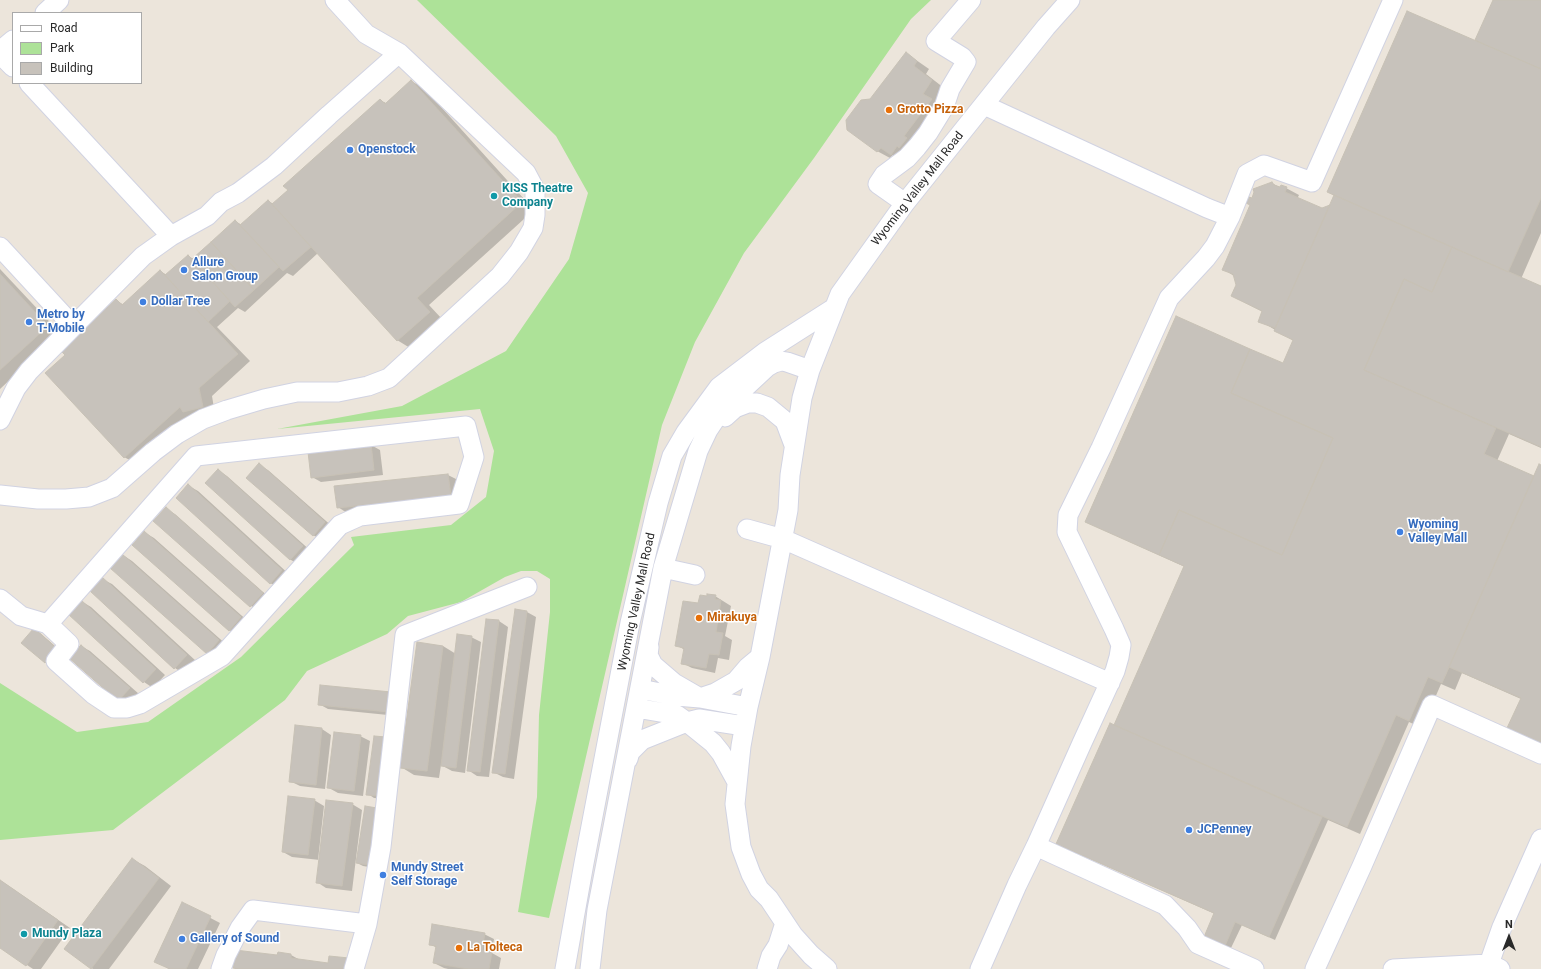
<!DOCTYPE html>
<html>
<head>
<meta charset="utf-8">
<style>
  body { margin:0 }
  #map { position:relative; width:1541px; height:969px; overflow:hidden; background:#ece5db; font-family:Roboto,sans-serif }
  canvas { display:block }
  .legend { position:absolute; left:12px; top:12px; width:130px; height:72px; box-sizing:border-box; background:#fff; border:1px solid #a9a9a9; margin:0; padding:5px 7px; list-style:none; font-size:12px; color:#292929 }
  .legend li { display:flex; align-items:center; gap:8px; height:20px }
  .legend b { width:20px; border:1px solid #a9a9a9 }
  .north { position:absolute; left:1489px; top:917px; width:40px; height:40px; -webkit-text-stroke:3px #fff; paint-order:stroke; rotate:0deg; font-size:11px; font-weight:700; line-height:16px; text-align:center; color:#292929 }
  .north::after { content:''; display:block; margin:auto; width:14px; height:18px; background:#292929; clip-path:polygon(50% 0,100% 100%,50% 72%,0 100%) }
</style>
</head>
<body>
<div id="map">
<canvas width="1541" height="969"></canvas>
<ul class="legend">
<li><b style="height:5px;background:#fff"></b>Road</li>
<li><b style="height:11px;background:#ade298"></b>Park</li>
<li><b style="height:11px;background:#c7c2bb"></b>Building</li>
</ul>
<div class="north">N</div>
</div>
<script>
const ctx = document.querySelector('canvas').getContext('2d');
ctx.lineJoin = 'round';
function fillPath(path, color) {
  ctx.fillStyle = color;
  ctx.fill(path, 'evenodd');
}
function toPath(rows) {
  const path = new Path2D();
  for (const r of rows) {
    path.moveTo(r[0], r[1]);
    for (let i = 2; i < r.length; i += 2) path.lineTo(r[i], r[i + 1]);
  }
  return path;
}
function stroke(path, color, width, dash) {
  ctx.strokeStyle = color;
  ctx.lineWidth = width;
  ctx.lineCap = dash ? 'butt' : 'round';
  ctx.setLineDash(dash || []);
  ctx.stroke(path);
}
function label(font, color, halo, rows, align = 'center') {
  ctx.font = font + ' Roboto,sans-serif';
  ctx.lineWidth = 3;
  ctx.setLineDash([]);
  ctx.textBaseline = 'middle';
  ctx.strokeStyle = halo;
  ctx.fillStyle = color;
  for (const [text, x, y, turn = 0] of rows) {
    ctx.save();
    ctx.translate(x, y);
    ctx.rotate((+turn || 0) * Math.PI / 180);
    ctx.textAlign = isNaN(turn) ? turn : align;
    if (halo) ctx.strokeText(text, 0, 0);
    ctx.fillText(text, 0, 0);
    ctx.restore();
  }
}
fillPath(toPath([
  [417,0,931,0,911,19,814,158,744,253,695,342,662,425,549,918,518,912,537,797,539,715,550,612,550,579,537,571,521,571,505,577,461,602,408,616,387,634,307,671,285,700,113,830,0,840,0,683,77,732,148,722,241,657,354,545,351,537,451,525,486,497,494,451,480,409,277,429,402,406,506,351,569,259,588,193,556,136]
]), '#ade298');
fillPath(toPath([
  [1494,0,1541,0,1541,233,1521,279,1541,287,1541,448,1509,434,1497,461,1534,477,1541,466,1541,743,1509,727,1521,699,1462,673,1455,690,1441,684,1422,728,1409,722,1360,834,1328,820,1275,940,1242,925,1231,948,1211,940,1215,914,1064,847,1114,726,1185,567,1086,522,1284,365,1294,341,1260,321,1263,312,1232,296,1237,285,1234,276,1223,269,1253,200,1272,183,1281,188,1286,188,1299,195,1297,199,1322,209,1330,206,1335,196,1328,192,1476,42],
  [906,53,929,69,926,74,944,88,935,102,944,107,904,161,893,155,890,158,877,151,870,100],
  [411,81,424,88,534,210,429,305,442,319,410,348,397,340,318,253,293,276,287,273,245,312,238,308,217,327,250,361,212,396,215,414,197,418,191,415,137,464,124,457,66,355,116,300,124,305,160,271,167,275,188,256,194,259,235,221,242,225,268,201,274,204,380,100,386,103],
  [0,269,60,333,0,389],
  [371,445,380,450,383,475,321,482,312,477],
  [259,465,268,470,334,528,323,541,313,535],
  [218,470,227,476,312,552,300,565,291,560,206,483],
  [448,475,458,480,460,501,347,513,338,507,335,487],
  [189,486,198,491,291,576,280,588,270,583],
  [166,509,175,514,271,599,260,611,251,606,155,521],
  [144,532,154,538,250,623,239,635,229,630],
  [123,555,132,561,228,646,217,658,207,653],
  [102,579,112,584,196,661,184,674,175,668,91,591],
  [715,596,731,606,725,636,732,640,729,660,718,658,715,673,692,668,682,663,685,650,676,645,699,605],
  [81,601,91,607,165,675,153,688,144,682],
  [527,612,536,617,514,779,503,777,493,772],
  [499,621,508,627,489,777,477,776,468,770],
  [34,629,40,633,63,653,51,666,45,662],
  [471,637,481,642,465,773,452,771,441,765,439,778,414,775,401,767,418,643,443,646,456,654],
  [81,646,90,651,139,694,128,706,119,700],
  [391,693,398,716,328,709,319,704],
  [296,726,322,729,331,735,325,789,300,786,290,781],
  [360,736,370,741,363,796,338,793,329,788],
  [374,737,385,799,374,798,368,794],
  [314,800,324,806,318,860,320,860,352,804,362,810,352,891,326,888,317,882,320,860,292,857,283,852],
  [365,807,375,868,363,866,357,863],
  [132,859,145,866,171,886,109,969,93,969,65,949],
  [0,880,70,928,41,969,33,969,0,947],
  [182,903,220,923,198,969,169,969,155,961],
  [484,934,494,939,492,953,501,958,499,969,448,969,444,968,434,963,437,948,430,944],
  [291,955,300,960,357,969,236,969,234,968,278,956]
]), '#0003');
const building = toPath([
  [1493,0,1541,0,1541,69,1475,40,1493,0],
  [1407,11,1541,69,1541,198,1508,272,1327,192,1407,11],
  [906,52,917,61,914,66,932,80,923,94,932,99,904,136,907,138,899,148,897,146,891,155,881,148,877,152,847,130,846,120,861,100,870,99,906,52],
  [411,80,522,202,417,298,430,312,397,341,272,204,288,190,283,186,380,99,385,104,411,80],
  [1272,182,1274,185,1280,187,1281,185,1287,187,1285,192,1322,208,1330,205,1275,328,1258,322,1262,311,1231,296,1236,285,1233,274,1222,270,1250,205,1246,203,1249,197,1252,198,1254,192,1253,189,1272,182],
  [1334,195,1452,247,1432,292,1404,279,1364,370,1496,428,1484,454,1534,476,1442,683,1428,677,1409,721,1396,715,1347,827,1114,725,1184,566,1159,555,1179,510,1282,555,1333,438,1231,393,1250,349,1283,363,1293,340,1274,331,1334,195],
  [268,200,311,247,283,271,240,225,268,200],
  [235,220,279,267,254,290,211,242,235,220],
  [211,242,254,290,235,307,192,259,211,242],
  [1452,247,1541,286,1541,447,1364,370,1404,279,1432,292,1452,247],
  [188,255,230,301,208,322,165,275,188,255],
  [160,270,238,354,199,388,203,407,183,412,180,407,124,458,45,373,65,355,60,350,116,299,122,305,160,270],
  [0,274,48,326,0,370,0,274],
  [1176,316,1250,349,1231,393,1333,438,1282,555,1179,510,1159,555,1085,522,1176,316],
  [371,444,374,470,311,478,308,452,371,444],
  [259,463,325,522,313,536,246,478,259,463],
  [1539,464,1541,465,1541,743,1507,728,1521,698,1449,667,1539,464],
  [218,469,303,546,290,560,205,483,218,469],
  [448,474,451,496,337,508,334,486,448,474],
  [188,484,282,570,270,584,176,498,188,484],
  [166,507,263,593,250,607,153,521,166,507],
  [144,531,241,617,229,631,132,545,144,531],
  [122,554,219,640,207,654,110,568,122,554],
  [102,577,187,655,174,669,90,591,102,577],
  [707,594,716,595,715,599,721,600,716,632,723,633,719,655,709,654,706,668,681,664,684,648,675,646,683,601,698,603,700,595,707,596,707,594],
  [81,600,156,669,143,683,68,614,81,600],
  [515,609,527,611,505,774,492,773,515,609],
  [486,619,499,620,480,772,467,771,486,619],
  [34,628,57,649,45,663,21,643,34,628],
  [457,634,472,636,456,768,441,766,457,634],
  [417,642,443,646,427,771,400,768,417,642],
  [81,645,130,688,118,701,69,658,81,645],
  [320,685,391,692,389,712,318,705,320,685],
  [1110,723,1322,817,1269,937,1235,922,1225,946,1204,937,1214,913,1056,844,1110,723],
  [295,725,322,728,316,785,289,782,295,725],
  [334,732,361,735,354,791,327,788,334,732],
  [374,736,386,737,379,796,366,795,374,736],
  [288,796,315,799,308,855,282,852,288,796],
  [326,800,353,803,342,886,316,883,326,800],
  [365,806,377,808,369,865,356,863,365,806],
  [132,858,159,878,91,969,64,949,132,858],
  [0,880,58,920,26,966,0,948,0,880],
  [182,902,211,916,186,969,170,969,154,962,182,902],
  [432,924,485,933,482,950,492,952,489,969,468,969,433,963,436,946,429,945,432,924],
  [235,950,277,955,278,952,291,954,291,958,328,963,329,956,349,958,347,969,240,969,233,968,235,950]
]);
fillPath(building, '#c7c2bb');
stroke(building, '#c7c1b5', 1);
const minor = toPath([
  [45,13,59,0],
  [0,51,13,40],
  [0,54,13,67],
  [29,83,171,236],
  [984,105,1207,208,1230,217,1247,174,1264,165,1312,182,1393,0],
  [905,203,878,184,884,175,907,158,917,147,928,133,944,107,950,89,966,62,962,57,936,41,971,0],
  [0,247,73,326],
  [725,417,735,408,748,403,757,403,768,407,785,421,794,445],
  [0,420,16,388,29,371,143,256,171,236,207,216,221,202,238,193,274,166,329,115,399,53],
  [0,495,38,499,66,499,89,497,112,488,153,452,177,434,203,419,227,410,264,399,297,392,338,392,368,386,389,378,500,276,519,252,533,228,535,215,535,190,526,173,399,53,366,34,335,0],
  [747,529,783,539,1110,683],
  [663,568,695,575],
  [0,599,21,616,48,624,69,644,56,661,93,694,114,708,127,708,140,704,222,656,340,525,360,516,459,504,474,457,466,426,196,456,48,624],
  [649,647,648,655,653,665,674,683,700,698,715,693,736,681,748,667,760,657],
  [640,689,676,696,700,698,748,707],
  [636,708,677,715,687,722,699,719,744,726],
  [628,759,630,752,642,740,687,722,713,743,721,753,737,782],
  [1036,846,1165,905,1187,928,1198,944,1254,969],
  [1489,964,1502,927,1541,839],
  [221,969,226,955,240,928,253,910,367,924],
  [354,969,367,924,381,847,405,635,527,587],
  [565,969,584,863,630,623,658,503,672,456,686,432,719,387,765,352,834,308],
  [590,969,597,910,663,568,698,451,708,430,718,415,738,394,767,367,774,363,781,361,787,362,810,370],
  [767,969,771,956,778,945,785,923],
  [827,969,811,955,793,935,769,899,759,889,751,874,741,847,735,804,741,746,748,707,760,657,788,510,790,475,802,398,810,370,840,294,905,203,1046,27,1070,0],
  [980,969,1017,885,1036,846,1082,743,1115,671,1119,657,1121,645,1114,629,1067,532,1068,515,1101,448,1169,298,1206,258,1215,246,1230,217],
  [1315,969,1362,866,1432,705,1541,754],
  [1393,969,1489,964,1500,969]
]);
stroke(minor, '#d1d3e2', 21);
stroke(minor, '#fff', 19);
for (const [x, y, r, color] of [
  [889,110,4,"#e8710a"],
  [350,150,4,"#3f7fe0"],
  [494,196,4,"#0f9aa8"],
  [184,270,4,"#3f7fe0"],
  [143,302,4,"#3f7fe0"],
  [29,322,4,"#3f7fe0"],
  [1400,532,4,"#3f7fe0"],
  [699,618,4,"#e8710a"],
  [1189,830,4,"#3f7fe0"],
  [383,875,4,"#3f7fe0"],
  [24,934,4,"#0f9aa8"],
  [182,939,4,"#3f7fe0"],
  [459,948,4,"#e8710a"]
]) {
  const dot = new Path2D();
  dot.arc(x, y, r, 0, 2 * Math.PI);
  ctx.fillStyle = color;
  ctx.fill(dot);
  stroke(dot, '#fff', 1.5);
}
label('bold 12px', '#c56008', '#fff', [
  ["Grotto Pizza",897,110],
  ["Mirakuya",707,618],
  ["La Tolteca",467,948]
], 'left');
label('bold 12px', '#366cbe', '#fff', [
  ["Openstock",358,150],
  ["Allure",192,263],
  ["Salon Group",192,277],
  ["Dollar Tree",151,302],
  ["Metro by",37,315],
  ["T-Mobile",37,329],
  ["Wyoming",1408,525],
  ["Valley Mall",1408,539],
  ["JCPenney",1197,830],
  ["Mundy Street",391,868],
  ["Self Storage",391,882],
  ["Gallery of Sound",190,939]
], 'left');
label('bold 12px', '#0d838f', '#fff', [
  ["KISS Theatre",502,189],
  ["Company",502,203],
  ["Mundy Plaza",32,934]
], 'left');
label('12px', '#292929', '#fff', [
  ["Wyoming Valley Mall Road",918,189,-52],
  ["Wyoming Valley Mall Road",637,602,-78]
]);
</script>
</body>
</html>
